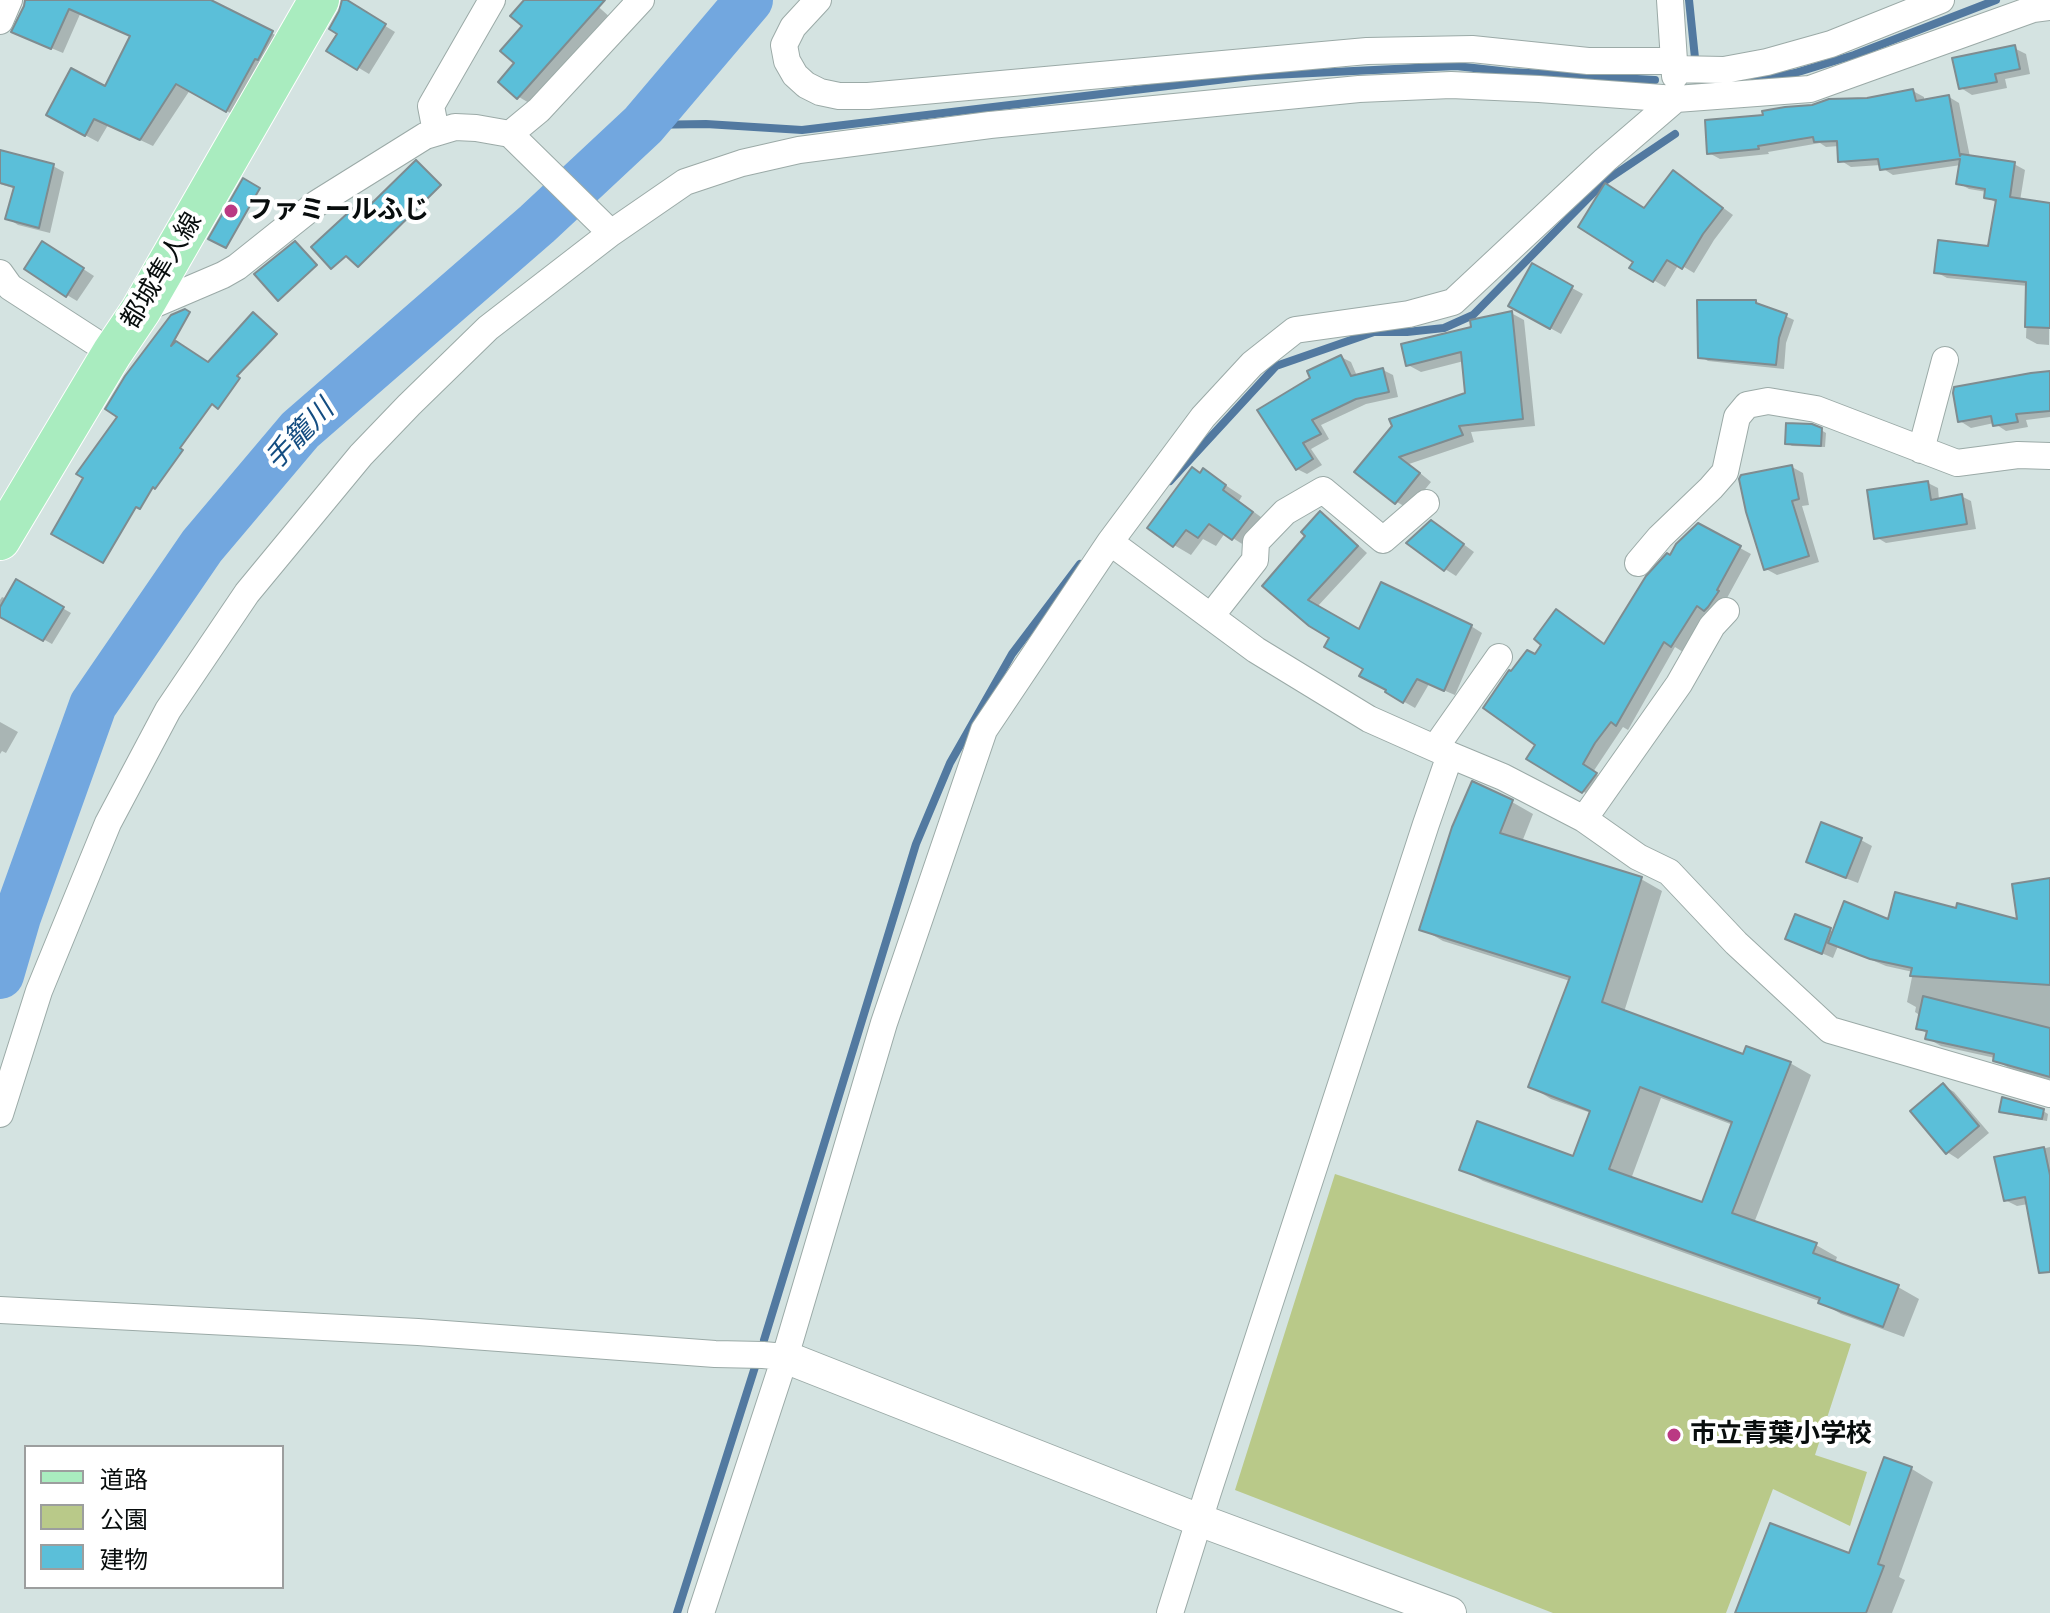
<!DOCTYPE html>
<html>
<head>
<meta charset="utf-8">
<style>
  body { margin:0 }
  #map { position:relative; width:2050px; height:1613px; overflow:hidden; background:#d4e3e1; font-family:"Noto Sans","Noto Sans JP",sans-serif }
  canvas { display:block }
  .legend { position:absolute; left:24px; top:1445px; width:260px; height:144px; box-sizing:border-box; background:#fff; border:2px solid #9c9e9e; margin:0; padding:10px 14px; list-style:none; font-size:24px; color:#080d0d }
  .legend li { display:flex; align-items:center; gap:16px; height:40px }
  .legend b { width:40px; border:2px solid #9c9e9e }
</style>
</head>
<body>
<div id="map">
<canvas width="2050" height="1613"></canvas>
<ul class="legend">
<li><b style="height:10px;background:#a9ecbf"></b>道路</li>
<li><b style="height:22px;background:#b9c989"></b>公園</li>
<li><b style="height:22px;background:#5bbfd9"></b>建物</li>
</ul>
</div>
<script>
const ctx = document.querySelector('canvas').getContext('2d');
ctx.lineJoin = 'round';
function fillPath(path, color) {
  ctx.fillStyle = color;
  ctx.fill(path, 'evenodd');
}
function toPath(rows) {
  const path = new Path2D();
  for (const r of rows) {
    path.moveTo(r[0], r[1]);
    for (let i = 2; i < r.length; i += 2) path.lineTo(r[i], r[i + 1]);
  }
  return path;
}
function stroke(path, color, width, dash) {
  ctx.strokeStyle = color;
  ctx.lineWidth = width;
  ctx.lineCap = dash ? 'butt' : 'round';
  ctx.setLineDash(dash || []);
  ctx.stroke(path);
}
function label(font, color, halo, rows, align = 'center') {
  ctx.font = font + ' "Noto Sans","Noto Sans JP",sans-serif';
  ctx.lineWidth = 8;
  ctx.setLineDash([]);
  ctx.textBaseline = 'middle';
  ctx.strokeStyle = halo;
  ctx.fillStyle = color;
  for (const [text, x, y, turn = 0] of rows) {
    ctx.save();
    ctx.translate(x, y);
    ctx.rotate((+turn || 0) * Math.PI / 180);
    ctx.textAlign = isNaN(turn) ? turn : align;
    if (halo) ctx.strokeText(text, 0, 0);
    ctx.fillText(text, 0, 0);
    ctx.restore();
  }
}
fillPath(toPath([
  [1335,1174,1851,1344,1815,1455,1867,1472,1850,1526,1773,1489,1726,1613,1553,1613,1235,1490]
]), '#b9c989');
fillPath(toPath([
  [27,0,207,0,285,40,239,118,190,90,153,146,108,125,98,142,48,115,106,88,132,36,81,12,63,53,25,37],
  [343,0,395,32,369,74,329,50,339,33],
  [527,0,591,0,613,20,536,107,519,97,500,82,517,63,525,26],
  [2014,48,2026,54,2030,74,2005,79,2007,88,1972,95,1961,88],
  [1913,91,1924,97,1924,101,1949,97,1959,103,1970,157,2014,164,2025,170,2020,201,2050,205,2049,345,2037,344,2026,338,2028,286,1947,278,1936,272,1990,248,1997,203,1986,197,1987,192,1969,189,1958,183,1961,165,1893,175,1882,168,1881,165,1851,167,1840,160,1839,146,1826,147,1820,143,1768,152,1769,154,1720,159,1709,153,1765,117],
  [0,152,53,166,64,172,50,233,18,225,7,218,16,189,0,184],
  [1684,179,1733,215,1714,240,1694,273,1679,264,1665,287,1632,267,1645,210],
  [54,250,94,276,77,301,67,295],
  [1532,266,1583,294,1561,334,1510,306],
  [1756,302,1794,320,1786,343,1784,369,1708,361,1700,356],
  [1511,313,1524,320,1535,426,1471,432,1474,442,1409,464,1431,482,1409,509,1397,502,1357,471,1468,395,1464,361,1421,372,1408,365,1474,329],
  [1341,357,1351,362,1357,376,1383,370,1393,375,1398,397,1366,404,1321,425,1329,439,1311,449,1322,465,1307,474,1297,469,1313,379],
  [2050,373,2050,417,2026,420,2028,427,2006,431,1994,423,1971,428,1960,421],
  [1821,430,1826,433,1825,447,1792,446,1787,443],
  [1792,467,1803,473,1809,505,1802,506,1819,562,1777,575,1766,569],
  [1204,471,1242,496,1239,501,1269,523,1250,549,1225,533,1216,546,1203,539,1191,555,1174,545],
  [1928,483,1938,488,1939,500,1961,496,1971,501,1976,529,1886,543,1876,537],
  [1321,514,1331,520,1367,553,1317,607,1359,631,1471,626,1482,633,1455,695,1429,684,1415,708,1387,692,1388,690,1332,637,1265,585,1307,536],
  [1698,525,1751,554,1727,598,1729,599,1683,652,1675,647,1628,730,1623,727,1593,772,1607,780,1594,798,1529,759,1538,745,1536,657,1605,646,1671,557],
  [1443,529,1474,552,1456,576,1445,569],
  [17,582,71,613,52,644,0,615,0,600,2,597,7,599],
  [0,722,18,732,6,753,2,751,0,754],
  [1512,802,1533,814,1522,842,1641,879,1662,891,1624,1012,1744,1057,1790,1063,1811,1075,1754,1223,1816,1245,1837,1257,1835,1263,1898,1287,1919,1299,1904,1337,1841,1314,1819,1301,1483,1181,1462,1169,1574,1158,1591,1113,1551,1099,1530,1086,1570,981,1443,941,1422,929],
  [1661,1098,1733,1125,1703,1205,1631,1179],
  [1861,840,1872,846,1858,883,1819,868,1808,862],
  [2050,880,2050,1080,2009,1068,1995,1060,1995,1058,1941,1046,1927,1038,1928,1034,1918,1028,1921,1016,1915,1012,1916,1007,1907,1002,1913,972,1886,966,1838,946,1833,958,1787,938,1796,916,1834,932,1957,910,2020,922],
  [1943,1085,1954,1092,1989,1133,1958,1159,1947,1152],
  [2001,1111,2043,1111,2048,1114,2047,1121,2006,1114],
  [2050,1147,2050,1238,2028,1204,2017,1206,2005,1200,1997,1159],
  [1885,1459,1912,1469,1933,1482,1899,1577,1905,1580,1892,1613,1737,1613,1850,1555]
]), '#0003');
stroke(toPath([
  [1689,0,1695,58],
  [1743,82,1795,73,1854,55,1996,0],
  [643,125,706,124,802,130,1251,76,1456,66,1510,72,1655,80],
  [1170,481,1276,366,1374,332,1407,332,1444,328,1473,315,1605,181,1675,134],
  [764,1340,916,844,950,763,1012,654,1080,564],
  [677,1613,755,1367]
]), '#5279a0', 8);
stroke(toPath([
  [0,975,17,917,93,705,202,546,300,430,537,224,643,125,749,0]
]), '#72a7df', 48);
const building = toPath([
  [25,0,211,0,273,31,258,60,255,59,226,112,176,84,140,140,94,119,85,136,46,115,71,68,105,86,130,36,69,9,51,49,11,32,24,6,25,0],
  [342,0,347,0,386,24,357,70,326,51,337,34,329,29,339,11,342,0],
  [524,0,605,0,517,99,498,82,514,63,500,51,522,26,510,16,524,0],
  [2015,45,2020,69,1995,74,1997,82,1959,89,1952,58,2015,45],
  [1913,89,1916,101,1949,95,1960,156,1961,154,2015,162,2010,197,2050,203,2050,328,2025,327,2026,282,1934,273,1938,240,1988,246,1996,200,1984,198,1985,189,1956,184,1960,159,1880,170,1878,159,1838,162,1837,141,1814,142,1813,137,1758,146,1759,149,1707,154,1705,120,1763,115,1762,111,1785,107,1812,105,1829,99,1867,98,1913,89],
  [0,150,54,164,39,228,5,219,14,187,0,183,0,150],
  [416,160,441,185,358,267,346,256,331,269,311,247,363,199,370,205,416,160],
  [1673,170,1723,208,1703,234,1682,269,1667,260,1653,282,1629,268,1633,262,1578,227,1605,183,1644,208,1673,170],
  [243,178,260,188,226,248,208,239,243,178],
  [42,241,84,268,66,297,24,269,42,241],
  [295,241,317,265,278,301,254,274,295,241],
  [1532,263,1573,286,1550,329,1508,306,1532,263],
  [1697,300,1756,300,1756,303,1787,314,1779,338,1776,365,1698,358,1697,300],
  [185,309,190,312,171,346,176,341,208,362,253,312,277,334,237,376,240,378,218,409,212,404,180,448,183,450,155,489,153,487,140,509,136,507,103,563,51,534,83,478,76,474,117,417,105,409,125,376,171,315,185,309],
  [1512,311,1523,419,1459,426,1463,435,1399,457,1420,473,1395,504,1354,472,1392,426,1389,419,1465,393,1461,352,1406,366,1401,344,1471,327,1470,320,1512,311],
  [1341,355,1351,376,1383,368,1389,392,1356,399,1312,420,1321,434,1303,443,1313,459,1296,470,1257,410,1310,378,1307,371,1341,355],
  [2050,371,2050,411,2016,414,2018,422,1993,426,1991,416,1958,422,1953,393,1954,387,2031,373,2050,371],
  [1786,423,1812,424,1822,428,1821,446,1785,444,1786,423],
  [1792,465,1799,499,1792,501,1809,556,1764,570,1746,512,1739,479,1741,475,1792,465],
  [1192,467,1200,473,1203,468,1226,485,1223,490,1253,512,1232,540,1209,524,1198,538,1186,530,1173,547,1147,528,1192,467],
  [1928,481,1931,500,1962,494,1967,524,1874,539,1867,490,1928,481],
  [1320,511,1358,546,1308,600,1359,629,1381,582,1472,625,1444,691,1417,679,1403,703,1385,692,1386,690,1359,676,1363,669,1324,647,1329,638,1309,626,1262,586,1305,536,1301,532,1320,511],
  [1431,520,1464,544,1444,571,1406,543,1431,520],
  [1698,523,1741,546,1717,590,1719,591,1708,607,1704,611,1697,606,1671,647,1664,642,1616,726,1611,722,1595,743,1583,764,1597,773,1582,793,1526,759,1535,745,1483,708,1509,670,1511,671,1527,650,1535,654,1541,645,1534,639,1556,609,1604,644,1646,576,1667,553,1670,555,1676,544,1698,523],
  [16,579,64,607,43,641,0,617,0,607,16,579],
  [1472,781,1513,800,1500,833,1642,877,1602,1002,1743,1054,1746,1046,1791,1062,1732,1213,1817,1243,1813,1253,1899,1285,1883,1327,1818,1303,1820,1298,1459,1170,1477,1121,1573,1156,1590,1111,1528,1087,1570,977,1419,930,1452,827,1472,781],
  [1640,1087,1732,1122,1702,1202,1609,1169,1640,1087],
  [1821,822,1862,838,1846,878,1806,862,1821,822],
  [2050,878,2050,985,1910,976,1912,968,1870,959,1828,943,1844,901,1888,919,1895,892,1956,908,1957,903,2017,919,2012,884,2050,878],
  [1795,914,1831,928,1822,954,1785,939,1795,914],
  [1923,996,2050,1028,2050,1077,1993,1061,1994,1054,1925,1039,1927,1031,1916,1029,1923,996],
  [1943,1083,1979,1126,1946,1154,1910,1111,1943,1083],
  [2002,1097,2044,1109,2042,1119,1999,1112,2002,1097],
  [2044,1147,2050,1175,2050,1272,2039,1273,2025,1197,2004,1201,1994,1157,2044,1147],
  [1884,1457,1912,1467,1878,1564,1884,1566,1866,1613,1735,1613,1770,1523,1849,1553,1884,1457]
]);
fillPath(building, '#5bbfd9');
stroke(building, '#7e8c90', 2);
const minor = toPath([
  [818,0,793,27,784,45,787,61,795,75,806,85,820,92,839,96,868,96,1367,51,1472,49,1588,61,1674,61],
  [1670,0,1675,76],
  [0,21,9,0],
  [1674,69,1724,70,1767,62,1831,44,1941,0],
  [436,132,431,106,492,0],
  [510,134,539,110,641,0],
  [0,273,10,287,112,353],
  [141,310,223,275,237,267,316,204,425,136,455,127,476,128,510,134,611,233],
  [1921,450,1945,360],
  [1110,542,1256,650,1369,719,1450,755,1426,824,1208,1492,1170,1613],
  [1638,563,1660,537,1711,488,1725,472,1737,417,1747,405,1768,401,1816,409,1957,463,2018,455,2050,456],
  [1211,616,1255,560,1256,542,1285,512,1323,490,1383,540,1426,503],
  [1435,748,1499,657],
  [1450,755,1503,777,1584,819,1638,857,1669,872,1736,943,1830,1030,2050,1094],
  [1584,819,1679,684,1712,626,1726,611],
  [0,1114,39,991,108,823,168,710,247,593,361,455,409,405,488,328,611,233,685,182,742,163,799,150,990,125,1359,89,1451,85,1539,89,1676,99,1810,89,2033,9,2050,7],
  [0,1310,418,1332,715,1354,763,1355,785,1357],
  [701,1613,785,1357,884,1023,984,730,1110,542,1203,417,1252,364,1295,330,1409,314,1453,302,1605,160,1676,99]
]);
const tertiary = toPath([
  [785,1357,1199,1520,1450,1613]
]);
const primary = toPath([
  [0,540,112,353,141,310,319,0]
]);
stroke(minor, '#9baaa7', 28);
stroke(tertiary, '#9baaa7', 34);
stroke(primary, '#fff', 42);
stroke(minor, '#fff', 26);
stroke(tertiary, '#fff', 32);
stroke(primary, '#a9ecbf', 40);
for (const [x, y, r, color] of [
  [231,211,8,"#ba3983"],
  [1674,1435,8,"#ba3983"]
]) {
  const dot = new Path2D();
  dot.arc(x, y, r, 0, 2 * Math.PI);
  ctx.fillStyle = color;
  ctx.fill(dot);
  stroke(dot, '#fff', 3);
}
label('bold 26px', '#080d0d', '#fff', [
  ["ファミールふじ",247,211],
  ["市立青葉小学校",1690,1435]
], 'left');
label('26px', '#080d0d', '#fff', [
  ["都城隼人線",162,271,-59]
]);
label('italic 28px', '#144d81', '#fff', [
  ["手籠川",300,435,-46]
]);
</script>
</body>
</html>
